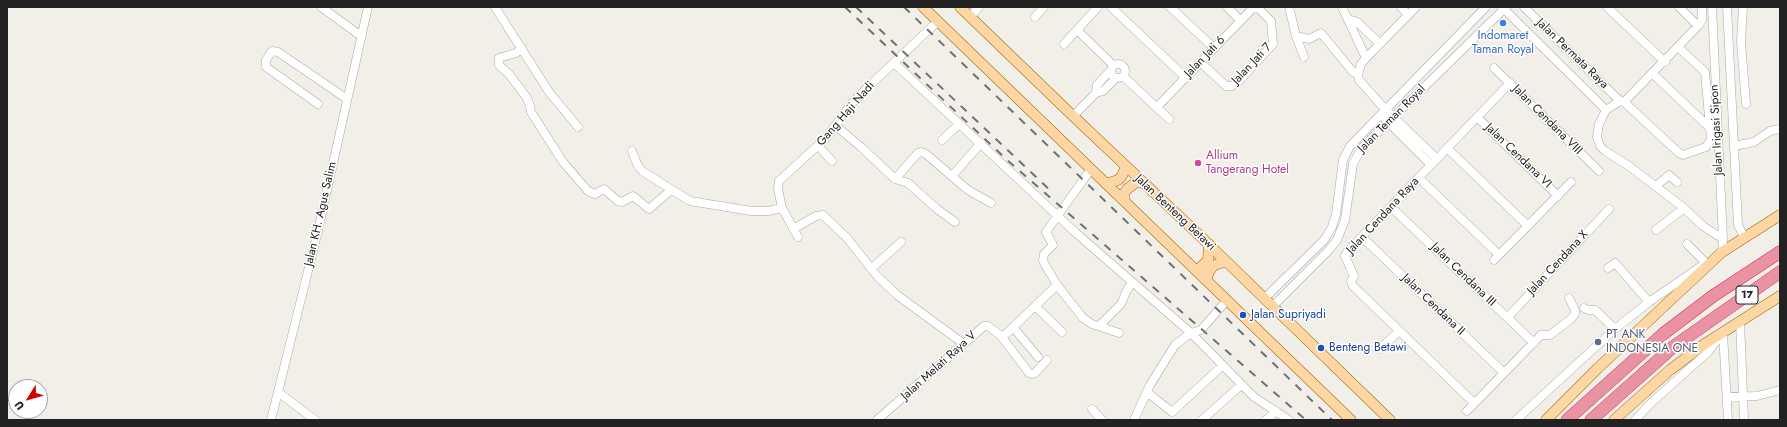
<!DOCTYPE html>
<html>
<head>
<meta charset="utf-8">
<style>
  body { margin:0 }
  #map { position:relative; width:1787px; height:427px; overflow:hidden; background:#f2efe9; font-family:Jost,sans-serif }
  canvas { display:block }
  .frame { position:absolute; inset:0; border:8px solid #222; pointer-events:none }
  .north { position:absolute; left:8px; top:379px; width:40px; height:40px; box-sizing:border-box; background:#fff; border:1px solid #a7a7a7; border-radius:50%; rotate:233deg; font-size:11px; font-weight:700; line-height:16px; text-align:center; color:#222 }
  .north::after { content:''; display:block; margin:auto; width:14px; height:18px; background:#d40000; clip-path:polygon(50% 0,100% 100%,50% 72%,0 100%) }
</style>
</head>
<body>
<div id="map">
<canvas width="1787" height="427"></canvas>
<div class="frame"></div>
<div class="north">U</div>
</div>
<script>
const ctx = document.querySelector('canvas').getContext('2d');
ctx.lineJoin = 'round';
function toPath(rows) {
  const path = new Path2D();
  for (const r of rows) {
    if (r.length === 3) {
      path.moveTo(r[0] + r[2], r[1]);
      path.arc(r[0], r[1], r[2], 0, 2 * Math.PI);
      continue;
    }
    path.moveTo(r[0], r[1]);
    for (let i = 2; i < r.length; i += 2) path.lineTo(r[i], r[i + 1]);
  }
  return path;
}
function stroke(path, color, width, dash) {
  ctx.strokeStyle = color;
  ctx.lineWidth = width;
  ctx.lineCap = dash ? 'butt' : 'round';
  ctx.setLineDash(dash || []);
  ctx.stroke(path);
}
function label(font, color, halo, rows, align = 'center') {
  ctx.font = font + ' Jost,sans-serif';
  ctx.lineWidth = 3;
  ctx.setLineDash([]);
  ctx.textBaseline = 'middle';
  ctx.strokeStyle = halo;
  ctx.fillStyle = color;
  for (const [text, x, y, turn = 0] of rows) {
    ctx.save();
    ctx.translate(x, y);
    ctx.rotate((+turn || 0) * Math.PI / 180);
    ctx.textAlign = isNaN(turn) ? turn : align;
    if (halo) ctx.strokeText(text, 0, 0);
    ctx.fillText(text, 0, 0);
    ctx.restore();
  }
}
const minor = toPath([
  [321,7,361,36],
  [495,7,549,92,578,127],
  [1111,7,1185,77],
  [1170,7,1214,48],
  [1227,7,1240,20],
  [1289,7,1296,36,1309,39,1321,33,1353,72,1358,74],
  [1342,7,1366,58],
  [1401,7,1408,15],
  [1416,7,1366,58,1361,64,1358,74,1359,80,1385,109,1437,159],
  [1502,7,1606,110,1620,101],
  [1524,7,1620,101,1624,102,1679,153,1683,155,1706,147,1711,139,1705,72,1679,48],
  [1607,7,1665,62],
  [1679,7,1698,26],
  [1712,7,1723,239,1722,252,1719,254],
  [1727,7,1738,225,1744,237],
  [1743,7,1741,42,1746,104],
  [970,17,979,7],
  [1035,17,1044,7],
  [1348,19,1357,22,1380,44],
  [1077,30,1113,65],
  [1296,36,1304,57],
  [1064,44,1098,7],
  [522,48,516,53,499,58,499,65,509,74,527,98,530,106,531,112,563,162,588,191,595,194,604,189,618,201,622,202,633,196,649,209,671,190],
  [1200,62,1226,86,1232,86,1239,81,1273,44,1271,21,1257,7],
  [894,63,1076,233,1191,333,1254,397,1289,420],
  [1118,71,7],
  [1494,68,1599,171],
  [1653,74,1710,128],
  [1123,76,1169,119],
  [1096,93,1097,85,1110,71],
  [1624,102,1698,26,1702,20,1702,7],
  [318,104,266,67,266,60,272,51,278,52,347,99],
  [1157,107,1254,7],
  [1606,110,1599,124,1597,137,1600,146,1605,151,1629,166,1684,208,1703,226,1723,239],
  [1073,116,1096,93,1103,91,1116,78],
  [1477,117,1558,196],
  [1385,119,1431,165],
  [836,126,861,147,895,179,908,183,937,209,955,222],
  [942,140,959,124],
  [818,146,832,161],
  [1734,146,1754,142,1770,131,1780,129],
  [1447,148,1528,226],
  [632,151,637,164,642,171,690,201,751,211,768,211,782,208],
  [952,176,981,143],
  [1419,178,1494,250,1499,254],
  [895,179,918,153,921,152,926,154,968,190,991,203],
  [1656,186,1669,175,1677,182],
  [1391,207,1534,343],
  [793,229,816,216,823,215,847,238,877,276,897,295,964,344],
  [1656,230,1684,208],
  [798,237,782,208,778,189,779,181,826,138,852,103,866,89,938,21],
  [1362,237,1504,373],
  [1687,244,1706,263],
  [1494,260,1571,182],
  [1608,268,1615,263,1649,302],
  [871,269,901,242],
  [1057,285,1083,318,1092,324,1119,333],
  [1265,298,1324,240,1332,227,1336,214,1343,160,1350,146,1486,7],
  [1035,306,1062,332],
  [1273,306,1329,250,1337,240,1345,220,1353,164,1361,149,1506,7],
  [1584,308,1588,310,1595,310,1615,329],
  [1508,317,1609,209],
  [1740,321,1744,420],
  [1099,326,1121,304,1126,292,1132,282],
  [1013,327,1038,357],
  [1723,333,1728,420],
  [1001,336,1006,334,1057,285,1043,261,1044,254,1053,245,1046,232,1091,169],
  [1380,349,1399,331],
  [278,392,315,420],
  [1147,392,1172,412,1222,366],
  [1727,397,1757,396,1780,390],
  [1474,403,1353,286,1351,281,1354,276,1345,256,1347,252,1510,83],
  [1092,409,1102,420],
  [1467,411,1541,335,1550,335,1571,319,1575,314,1575,310,1569,298],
  [271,420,317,235,368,7],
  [877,420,984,326,988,326,1001,336,1029,373,1032,374,1035,373,1047,360],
  [1134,420,1150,385,1175,345,1191,333,1201,330,1227,300],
  [1202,420,1241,385],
  [1266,420,1276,411],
  [1516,420,1615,329,1649,302,1703,265],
  [1635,420,1651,403,1708,352,1720,336]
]);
const major = toPath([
  [923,7,1351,420],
  [960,7,1073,116,1198,234,1390,420],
  [1106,184,1118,180,1122,176,1126,166],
  [1124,200,1124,194,1127,189,1135,183,1142,182],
  [1197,271,1208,260,1209,244],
  [1206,280,1209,272,1213,266,1220,263,1227,262],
  [1546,420,1598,368,1722,252,1780,215],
  [1614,420,1670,370,1703,345,1780,296]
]);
const highway = toPath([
  [1567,420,1663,334,1713,296,1780,252],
  [1591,420,1673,347,1780,272]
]);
stroke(minor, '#a9a9a9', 9);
stroke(major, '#a06b00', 11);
stroke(highway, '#dc2a67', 13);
stroke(minor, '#fff', 8);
stroke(major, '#fcd6a4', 10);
stroke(highway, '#e892a2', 12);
stroke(toPath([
  [845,7,1007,160,1306,420],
  [856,7,1053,193],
  [904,7,1332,420]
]), '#707070', 2, [8, 8]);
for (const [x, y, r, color] of [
  [1503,23,4,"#3f7fe0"],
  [1198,163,4,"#d1479c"],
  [1243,315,4,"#1a4fb4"],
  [1598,342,4,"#5c6f8a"],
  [1321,348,4,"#1a4fb4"]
]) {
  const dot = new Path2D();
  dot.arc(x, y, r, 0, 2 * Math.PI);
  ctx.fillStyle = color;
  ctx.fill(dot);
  stroke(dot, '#fff', 1.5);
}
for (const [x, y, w] of [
  [1747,295,22]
]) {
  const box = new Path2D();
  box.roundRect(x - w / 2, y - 9, w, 18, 3);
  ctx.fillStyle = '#fff';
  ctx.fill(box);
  stroke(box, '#222', 1);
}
label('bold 11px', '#222', null, [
  ["17",1747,295]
]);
label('12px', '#366cbe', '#fff', [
  ["Indomaret",1503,36],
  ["Taman Royal",1503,50]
]);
label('12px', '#222', '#fff', [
  ["Jalan Permata Raya",1572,54,44],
  ["Jalan Jati 6",1205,57,-46],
  ["Jalan Jati 7",1252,64,-47],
  ["Gang Haji Nadi",846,114,-49],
  ["Jalan Teman Royal",1392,119,-45],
  ["Jalan Cendana VIII",1547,120,45],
  ["Jalan Irigasi Sipon",1717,130,-93],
  ["Jalan Cendana VI",1518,156,44],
  ["Jalan Benteng Betawi",1175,213,43],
  ["Jalan KH. Agus Salim",321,214,-77],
  ["Jalan Cendana Raya",1383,216,-47],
  ["Jalan Cendana X",1558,263,-47],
  ["Jalan Cendana III",1463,275,44],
  ["Jalan Cendana II",1433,305,44],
  ["Jalan Melati Raya V",939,366,-42]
]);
label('12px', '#b23c85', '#fff', [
  ["Allium",1206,156],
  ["Tangerang Hotel",1206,170]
], 'left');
label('12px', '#164399', '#fff', [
  ["Jalan Supriyadi",1251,315],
  ["Benteng Betawi",1329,348]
], 'left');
label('12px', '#4e5e75', '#fff', [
  ["PT ANK",1606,335],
  ["INDONESIA ONE",1606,349]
], 'left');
</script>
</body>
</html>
